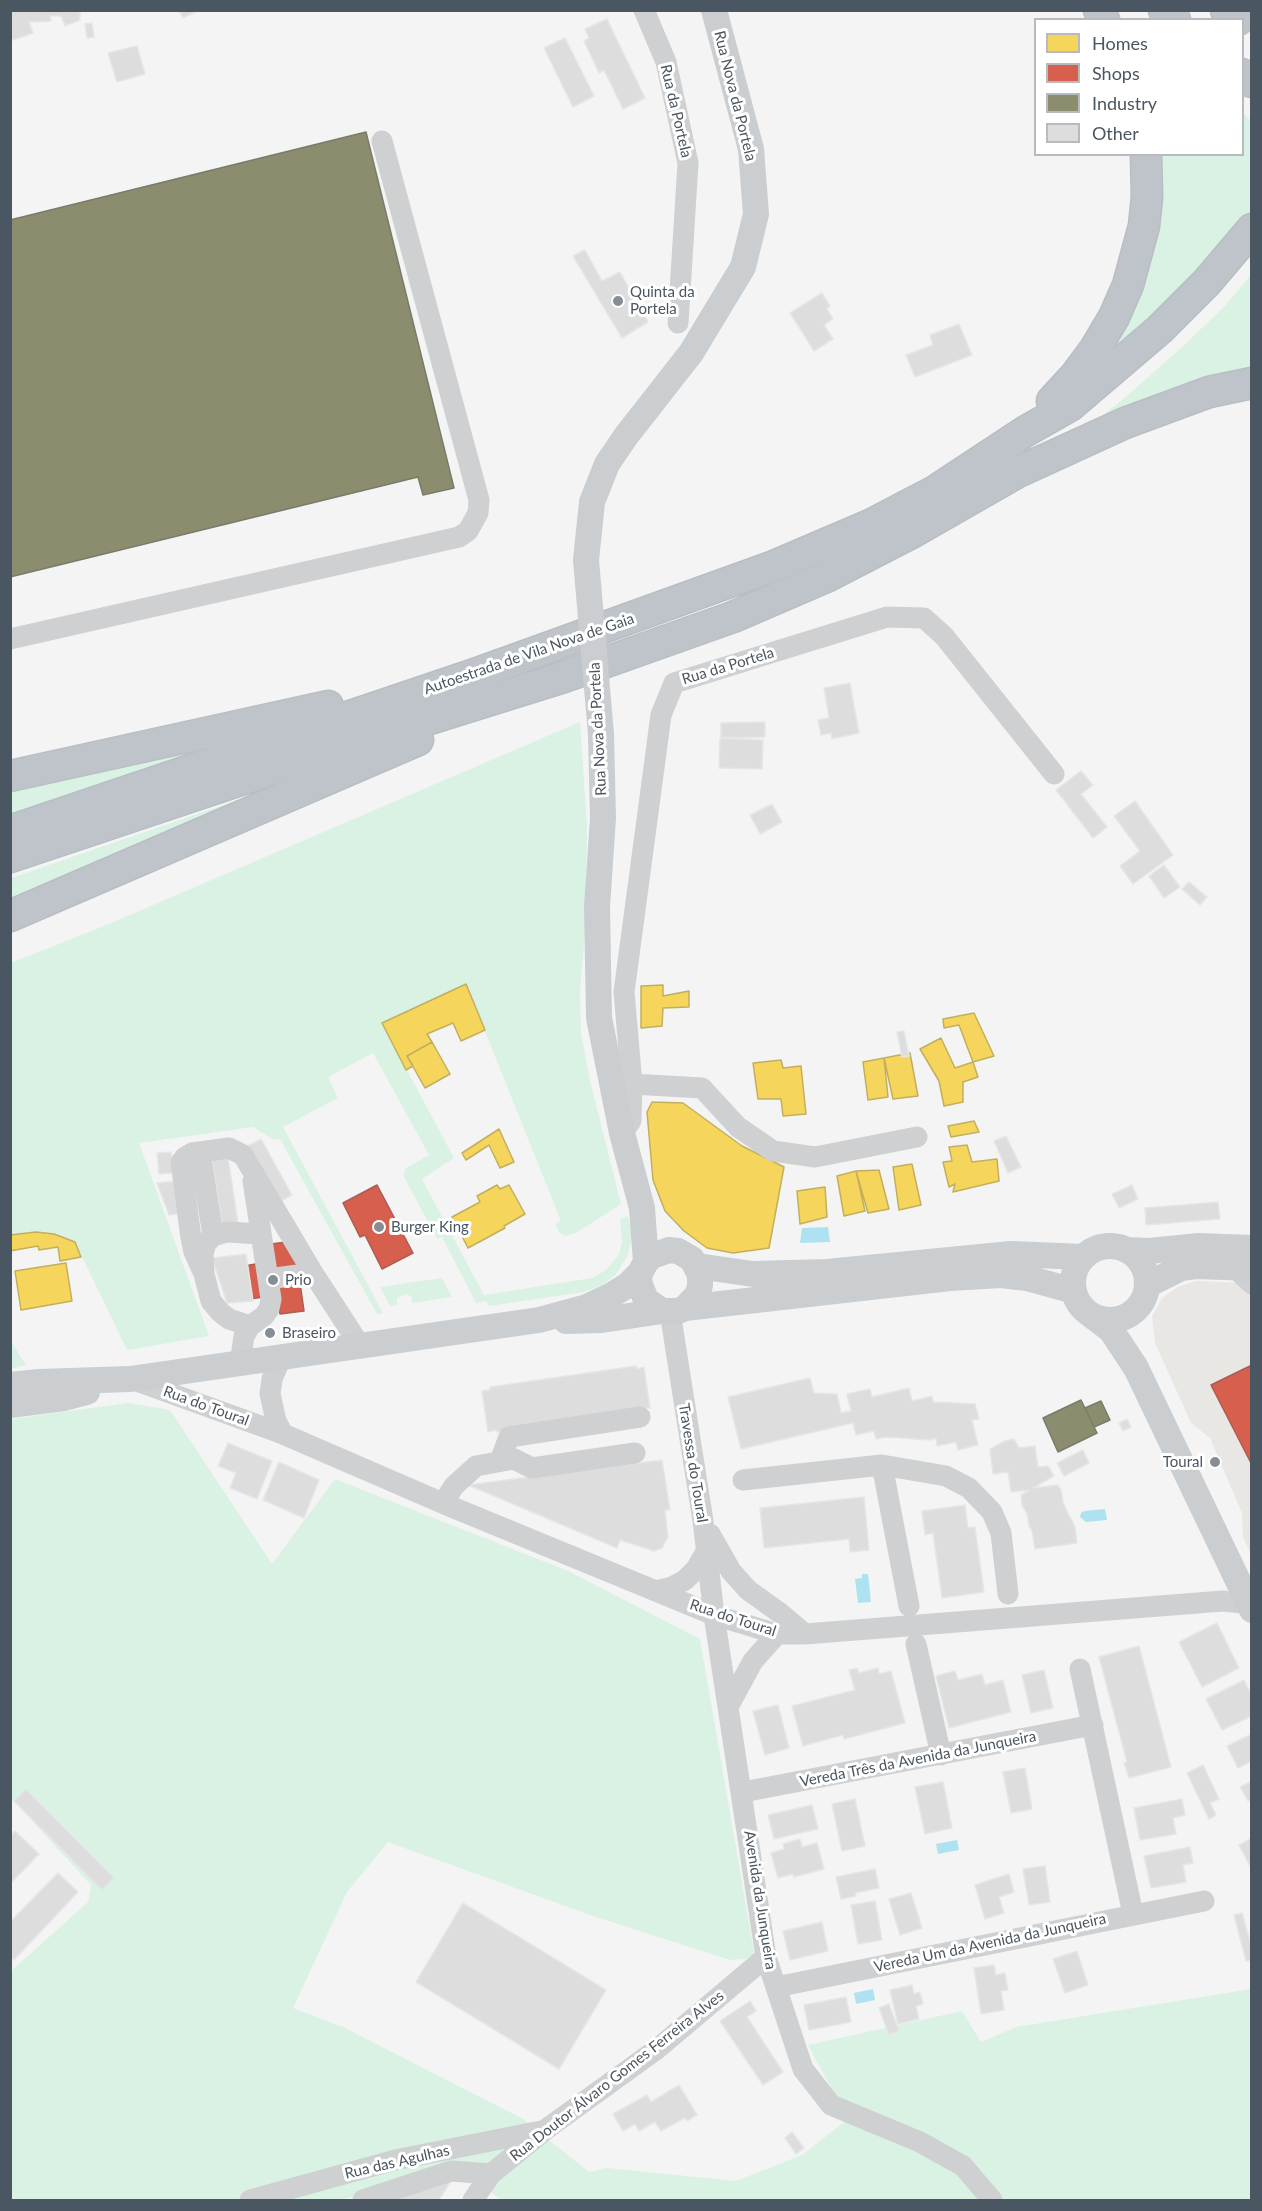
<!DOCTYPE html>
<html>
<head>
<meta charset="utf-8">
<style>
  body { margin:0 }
  #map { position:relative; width:1262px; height:2211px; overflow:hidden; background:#f4f4f4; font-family:Lato,sans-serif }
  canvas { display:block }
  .frame { position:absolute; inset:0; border:12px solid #4a5661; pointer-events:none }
  .legend { position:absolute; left:1034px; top:18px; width:210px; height:138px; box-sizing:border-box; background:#fff; border:2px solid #b7bbc0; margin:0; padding:8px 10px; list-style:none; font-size:18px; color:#4a5661 }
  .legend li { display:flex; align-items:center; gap:12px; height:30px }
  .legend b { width:30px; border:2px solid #b7bbc0 }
</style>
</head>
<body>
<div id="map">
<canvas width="1262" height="2211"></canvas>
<div class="frame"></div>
<ul class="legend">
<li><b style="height:16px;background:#f6d55c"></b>Homes</li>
<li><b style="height:16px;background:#d6604d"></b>Shops</li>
<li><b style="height:16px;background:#8c8c6e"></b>Industry</li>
<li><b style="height:16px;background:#ddddde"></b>Other</li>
</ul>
</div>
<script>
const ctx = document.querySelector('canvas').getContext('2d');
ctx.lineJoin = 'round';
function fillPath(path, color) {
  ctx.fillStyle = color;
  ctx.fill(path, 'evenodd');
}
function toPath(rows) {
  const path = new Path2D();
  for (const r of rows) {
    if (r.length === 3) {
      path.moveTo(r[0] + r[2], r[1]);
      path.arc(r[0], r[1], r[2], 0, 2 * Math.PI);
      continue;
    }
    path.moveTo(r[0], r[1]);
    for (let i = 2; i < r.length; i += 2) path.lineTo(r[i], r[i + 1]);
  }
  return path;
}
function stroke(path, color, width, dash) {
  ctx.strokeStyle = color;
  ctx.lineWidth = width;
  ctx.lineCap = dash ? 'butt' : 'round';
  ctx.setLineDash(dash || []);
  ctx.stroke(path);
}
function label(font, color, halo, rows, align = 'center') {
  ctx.font = font + ' Lato,sans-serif';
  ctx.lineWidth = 6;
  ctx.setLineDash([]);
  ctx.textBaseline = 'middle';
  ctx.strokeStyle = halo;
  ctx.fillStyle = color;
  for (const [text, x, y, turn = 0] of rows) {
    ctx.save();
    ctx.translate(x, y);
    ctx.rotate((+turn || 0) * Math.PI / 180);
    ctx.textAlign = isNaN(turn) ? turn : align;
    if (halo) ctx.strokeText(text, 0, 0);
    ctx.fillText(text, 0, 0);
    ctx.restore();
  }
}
fillPath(toPath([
  [1196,1281,1251,1283,1251,1555,1243,1537,1242,1513,1210,1438,1191,1423,1155,1343,1152,1316,1162,1298,1178,1287]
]), '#e8e7e3');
fillPath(toPath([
  [1243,113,1251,121,1251,211,1155,319,1089,375,1153,155,1242,154],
  [1251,275,1251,375,1089,427,1128,395,1183,346,1223,308],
  [312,714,11,818,10,787],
  [580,722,587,826,585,932,580,990,581,1033,590,1081,621,1204,576,1233,565,1236,559,1232,555,1224,561,1221,466,984,382,1023,454,1158,422,1179,484,1295,592,1278,606,1270,619,1254,622,1241,620,1219,628,1216,632,1238,627,1257,615,1275,602,1285,584,1292,489,1306,486,1301,476,1303,442,1237,437,1239,403,1175,406,1168,429,1155,373,1053,328,1077,338,1098,283,1127,383,1313,377,1314,280,1139,274,1140,253,1127,139,1143,209,1336,127,1350,75,1242,54,1234,36,1232,11,1235,11,963,109,924],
  [325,770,11,909,11,878],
  [442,1278,452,1297,412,1303,411,1296,406,1294,397,1298,397,1305,390,1306,380,1287],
  [10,1341,11,1341,26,1365,11,1369],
  [128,1403,170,1410,272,1564,335,1479,568,1571,700,1639,755,1958,730,1960,593,1916,388,1842,347,1892,293,2008,343,2027,523,2119,589,2172,607,2168,736,2181,802,2155,848,2119,808,2045,962,2011,981,2042,1016,2027,1251,1989,1251,2200,501,2200,461,2168,340,2200,11,2200,11,1971,88,1902,91,1885,11,1798,11,1419]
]), '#d9f2e3');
fillPath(toPath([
  [828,1227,830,1242,800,1243,802,1228],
  [1105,1509,1107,1520,1086,1522,1080,1517,1081,1513,1084,1511],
  [862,1574,868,1574,871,1602,858,1603,855,1579,862,1578],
  [957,1840,959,1850,938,1854,936,1844],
  [873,1989,875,2000,856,2004,854,1993]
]), '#aee2f0');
const homes = toPath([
  [466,984,485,1030,461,1041,453,1023,427,1034,432,1042,407,1056,413,1066,406,1070,382,1023,466,984],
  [663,985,663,996,689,991,689,1007,663,1008,662,1026,641,1028,641,986,663,985],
  [974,1013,994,1056,973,1062,959,1025,944,1028,943,1019,974,1013],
  [941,1038,955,1068,973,1062,978,1077,963,1082,963,1102,944,1106,939,1081,920,1049,941,1038],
  [432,1042,450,1074,425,1088,407,1056,432,1042],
  [910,1053,918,1096,893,1099,884,1058,910,1053],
  [884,1058,888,1097,868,1100,863,1062,884,1058],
  [781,1060,783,1068,801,1066,806,1114,783,1116,781,1099,758,1099,753,1063,781,1060],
  [652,1102,683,1103,742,1146,784,1167,769,1248,733,1253,707,1248,684,1231,665,1211,653,1180,647,1112,652,1102],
  [974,1121,979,1132,951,1137,948,1126,974,1121],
  [499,1129,514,1162,500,1168,489,1145,466,1160,462,1153,499,1129],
  [967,1145,972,1162,997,1159,999,1181,953,1192,955,1184,949,1187,943,1162,952,1161,949,1147,967,1145],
  [912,1164,921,1205,899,1210,893,1167,912,1164],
  [879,1170,889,1209,868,1213,856,1171,879,1170],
  [856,1171,865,1211,844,1216,837,1176,856,1171],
  [497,1185,500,1189,509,1185,525,1214,504,1226,505,1228,468,1248,452,1217,480,1202,477,1196,497,1185],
  [825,1187,827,1217,800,1224,797,1191,825,1187],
  [36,1232,54,1234,75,1242,81,1257,60,1261,58,1247,39,1250,38,1246,10,1251,10,1235,36,1232],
  [66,1263,72,1301,21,1310,15,1271,66,1263]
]);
fillPath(homes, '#f6d55c');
stroke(homes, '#c2af5e', 1.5);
const shops = toPath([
  [377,1185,413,1253,382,1269,365,1235,360,1237,343,1203,377,1185],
  [294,1241,304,1311,280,1314,277,1295,250,1299,244,1266,273,1261,271,1244,294,1241],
  [1252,1365,1252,1465,1211,1385,1252,1365]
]);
fillPath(shops, '#d6604d');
stroke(shops, '#ac5d53', 1.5);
const industry = toPath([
  [366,132,454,488,423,495,418,477,10,577,10,220,366,132],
  [1081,1400,1097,1433,1058,1452,1043,1418,1081,1400],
  [1101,1401,1110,1420,1094,1427,1085,1408,1101,1401]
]);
fillPath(industry, '#8c8c6e');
stroke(industry, '#787c6a', 1.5);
const building = toPath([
  [10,10,80,10,80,20,65,26,61,16,50,16,51,21,29,22,33,33,10,41,10,10],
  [179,10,199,10,183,18,179,10],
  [607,19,645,98,623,109,604,70,599,73,584,41,589,38,585,29,607,19],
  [92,23,94,37,87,38,85,24,92,23],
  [565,38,594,96,573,107,544,48,565,38],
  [137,46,145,74,117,82,108,53,137,46],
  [585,250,602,281,620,272,648,322,622,338,573,256,585,250],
  [822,293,830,306,827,309,833,319,824,325,833,339,814,351,790,313,822,293],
  [959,324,972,355,915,377,906,355,933,345,930,335,959,324],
  [850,683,859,733,832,739,831,733,821,735,818,720,829,718,824,688,850,683],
  [765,722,765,737,721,738,721,723,765,722],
  [720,738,763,740,762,769,719,768,720,738],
  [1081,771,1093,785,1081,794,1107,827,1093,838,1056,790,1081,771],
  [1135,801,1173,855,1133,884,1120,866,1140,851,1114,816,1135,801],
  [772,804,782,822,760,834,750,815,772,804],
  [1164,865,1180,887,1164,898,1149,876,1164,865],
  [1189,882,1207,897,1200,905,1182,889,1189,882],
  [904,1031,909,1056,902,1057,897,1032,904,1031],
  [1006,1136,1021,1167,1008,1173,994,1141,1006,1136],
  [261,1139,292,1195,279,1202,248,1146,261,1139],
  [227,1151,238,1223,222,1226,211,1153,227,1151],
  [171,1152,173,1173,159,1174,157,1153,171,1152],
  [188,1180,193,1212,169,1215,157,1183,188,1180],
  [1132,1185,1138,1199,1119,1208,1112,1194,1132,1185],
  [1218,1202,1220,1219,1146,1225,1145,1208,1218,1202],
  [246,1254,253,1301,227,1303,212,1258,246,1254],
  [636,1366,637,1369,644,1367,650,1408,646,1408,646,1410,497,1432,496,1430,488,1432,482,1391,490,1390,490,1387,636,1366],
  [810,1378,814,1393,837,1394,841,1413,851,1411,847,1394,870,1389,872,1397,909,1388,912,1401,932,1396,933,1402,975,1404,979,1419,972,1420,978,1445,958,1450,956,1442,937,1446,936,1438,930,1440,886,1437,876,1439,874,1431,856,1435,853,1423,741,1449,728,1397,810,1378],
  [1127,1419,1131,1427,1123,1431,1119,1423,1127,1419],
  [1014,1439,1019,1448,1035,1446,1038,1467,1048,1466,1054,1476,1033,1488,1058,1485,1061,1490,1063,1503,1075,1527,1077,1543,1035,1549,1032,1531,1029,1526,1027,1514,1022,1505,1021,1495,1029,1490,1011,1492,1008,1472,993,1474,990,1449,1005,1441,1014,1439],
  [228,1443,272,1461,257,1499,230,1488,236,1473,218,1466,228,1443],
  [1083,1450,1089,1463,1064,1476,1057,1463,1083,1450],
  [662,1460,670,1510,665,1510,668,1537,662,1548,654,1551,620,1540,617,1548,468,1485,662,1460],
  [279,1462,319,1480,304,1518,263,1500,279,1462],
  [864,1497,869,1550,850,1552,849,1539,764,1548,760,1508,864,1497],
  [965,1505,968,1528,975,1527,984,1592,942,1598,933,1533,925,1535,922,1511,965,1505],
  [1217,1623,1239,1668,1202,1687,1179,1642,1217,1623],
  [1139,1646,1171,1767,1129,1778,1124,1763,1127,1762,1099,1657,1139,1646],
  [857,1668,859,1673,878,1668,879,1674,891,1671,905,1723,844,1739,843,1735,803,1746,792,1706,855,1690,849,1670,857,1668],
  [1044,1670,1053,1708,1031,1713,1022,1675,1044,1670],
  [955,1671,958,1680,982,1674,985,1685,1003,1680,1011,1712,949,1728,936,1676,955,1671],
  [1244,1680,1252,1695,1252,1716,1222,1730,1206,1699,1244,1680],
  [778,1705,789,1748,765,1755,753,1711,778,1705],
  [1252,1734,1252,1761,1238,1768,1227,1746,1252,1734],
  [1203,1765,1219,1799,1210,1803,1216,1815,1209,1819,1187,1773,1203,1765],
  [1025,1768,1032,1809,1011,1813,1003,1772,1025,1768],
  [1252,1781,1252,1799,1248,1801,1240,1787,1252,1781],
  [943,1782,952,1828,925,1834,915,1787,943,1782],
  [26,1789,114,1878,102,1890,14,1801,26,1789],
  [855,1799,865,1846,842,1851,832,1804,855,1799],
  [1182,1799,1185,1815,1173,1818,1176,1834,1140,1840,1134,1808,1182,1799],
  [812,1805,818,1829,774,1839,768,1815,812,1805],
  [15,1831,39,1854,10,1884,10,1836,15,1831],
  [1252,1838,1252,1870,1239,1845,1252,1838],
  [800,1839,802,1847,817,1843,824,1869,794,1877,793,1874,778,1878,771,1853,784,1849,783,1844,800,1839],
  [1190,1847,1193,1863,1183,1865,1186,1882,1151,1888,1144,1856,1190,1847],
  [1045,1866,1050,1902,1029,1905,1023,1869,1045,1866],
  [875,1869,879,1888,855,1893,856,1896,841,1899,836,1877,875,1869],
  [58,1873,78,1892,14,1960,10,1956,10,1922,58,1873],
  [1009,1874,1014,1892,999,1897,1004,1913,985,1919,975,1885,1009,1874],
  [911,1893,922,1928,900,1935,889,1899,911,1893],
  [875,1901,882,1940,858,1944,851,1905,875,1901],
  [463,1903,606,1990,559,2069,416,1982,463,1903],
  [1242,1913,1252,1948,1252,1960,1246,1961,1234,1915,1242,1913],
  [822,1922,828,1951,790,1960,783,1931,822,1922],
  [1077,1951,1088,1985,1065,1993,1053,1959,1077,1951],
  [994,1965,996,1975,1005,1973,1008,1990,1001,1991,1004,2010,981,2014,974,1968,994,1965],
  [912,1985,914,1994,920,1992,923,2004,916,2006,919,2019,898,2024,890,1990,912,1985],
  [846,1997,851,2022,809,2030,804,2005,846,1997],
  [750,2001,756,2011,747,2017,783,2072,763,2085,720,2021,750,2001],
  [889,2004,899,2031,889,2035,879,2008,889,2004],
  [679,2085,697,2115,687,2121,685,2118,661,2131,655,2122,639,2131,635,2124,623,2131,613,2114,647,2095,651,2102,679,2085],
  [792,2132,804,2148,796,2154,785,2138,792,2132],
  [451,2181,439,2200,395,2200,451,2181]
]);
fillPath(building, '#ddddde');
stroke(building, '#e5e6e7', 1.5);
const highway = toPath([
  [1099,10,1104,20],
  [1164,10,1175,20],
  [1226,10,1238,20],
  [1242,74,1252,82],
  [1052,401,1075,376,1095,349,1114,317,1128,285,1144,226,1147,197,1146,154],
  [10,776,328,706],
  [10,831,475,674,774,566,870,525,935,491,1026,431,1070,406,1159,330,1207,282,1252,229],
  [10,857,327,751,564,677,733,617,828,576,915,531,1018,472,1125,423,1209,392,1252,383],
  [10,916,418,740]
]);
stroke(highway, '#b9bec3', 33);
stroke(toPath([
  [644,10,666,62,688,163,678,323],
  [10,639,459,537,468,531,478,513,479,500,382,141],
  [632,1084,702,1088,738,1127,773,1151,815,1157,917,1137],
  [622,1133,631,1121,632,1084,624,992,661,715,674,683,887,617,924,618,944,636,1054,774],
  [200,1152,213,1236],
  [253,1181,268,1279],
  [1234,1267,1252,1284],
  [204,1274,194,1252,191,1238,181,1162,185,1157,192,1153,229,1148,243,1155,313,1273],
  [670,1312,703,1521,714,1615,766,1957,803,2069,831,2105,920,2142,963,2166,992,2200],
  [250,1326,229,1319,220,1312,211,1301,204,1274,203,1254,206,1243,213,1236,227,1232,261,1234],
  [281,1358,272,1379,270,1394,276,1421,283,1434],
  [240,1364,244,1336,250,1326,264,1316,269,1309,271,1299,268,1279,313,1273,361,1347],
  [131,1379,283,1434,447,1505,714,1615,777,1634,805,1634,1223,1601,1252,1604],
  [500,1461,509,1437,640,1417],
  [882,1465,909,1606],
  [743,1480,882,1465,946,1476,969,1488,992,1512,1001,1533,1008,1594],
  [443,1503,454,1486,476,1466,514,1459,532,1468,635,1453],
  [710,1534,731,1571,748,1590,780,1613,805,1634],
  [656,1591,672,1587,685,1580,696,1569,707,1550],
  [916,1644,941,1755],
  [1080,1669,1133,1914],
  [728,1707,753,1661,777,1634],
  [743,1792,1093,1725],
  [776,1987,1204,1901],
  [250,2200,395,2160,541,2131],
  [363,2200,451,2171,491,2174],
  [473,2200,491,2174,545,2130,657,2049,766,1957]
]), '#ced0d2', 21);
stroke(toPath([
  [586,560,592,502,607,464,626,436,691,353,743,267,756,214,751,149,714,10],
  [601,734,603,818,597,907,599,1018,622,1133,642,1208,646,1262],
  [1110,1283,37],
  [1126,1250,1149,1251,1199,1246,1252,1248],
  [697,1266,753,1274,827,1272,1011,1254,1084,1257],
  [1147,1285,1181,1268,1196,1266,1252,1268],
  [662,1311,646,1300,639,1282,640,1273,646,1262,652,1256,669,1250,678,1251,692,1259,700,1275,700,1285,698,1294,685,1308],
  [1091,1315,1111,1330,1136,1368,1252,1610],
  [566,1321,602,1320,662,1311,678,1311,685,1308,950,1278,1001,1275,1027,1278,1074,1291],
  [10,1385,39,1382,130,1379,539,1320,587,1307,610,1296,628,1285,640,1273],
  [10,1405,64,1398,87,1392]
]), '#caced1', 26);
stroke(highway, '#bec4c9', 30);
stroke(toPath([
  [586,560,601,734]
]), '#caced1', 26);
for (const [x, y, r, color] of [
  [618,301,6,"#868d94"],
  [379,1227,6,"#868d94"],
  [273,1280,6,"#868d94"],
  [270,1333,6,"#868d94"],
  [1215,1462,6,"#868d94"]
]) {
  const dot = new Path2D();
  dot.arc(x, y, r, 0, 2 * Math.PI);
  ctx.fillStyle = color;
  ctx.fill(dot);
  stroke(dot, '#fff', 2);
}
label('15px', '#4a5661', '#fff', [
  ["Rua Nova da Portela",735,96,76],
  ["Rua da Portela",676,111,77],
  ["Autoestrada de Vila Nova de Gaia",529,654,-19],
  ["Rua da Portela",728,666,-17],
  ["Rua Nova da Portela",598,729,-93],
  ["Rua do Toural",206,1406,20],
  ["Travessa do Toural",693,1463,81],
  ["Rua do Toural",733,1618,18],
  ["Vereda Três da Avenida da Junqueira",918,1759,-11],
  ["Avenida da Junqueira",760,1900,81],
  ["Vereda Um da Avenida da Junqueira",990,1943,-12],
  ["Rua Doutor Álvaro Gomes Ferreira Alves",617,2076,-38],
  ["Rua das Agulhas",397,2162,-13]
]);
label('15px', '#4a5661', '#fff', [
  ["Quinta da",630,292],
  ["Portela",630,309],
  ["Burger King",391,1227],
  ["Prio",285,1280],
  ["Braseiro",282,1333],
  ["Toural",1203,1462,"right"]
], 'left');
</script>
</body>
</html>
